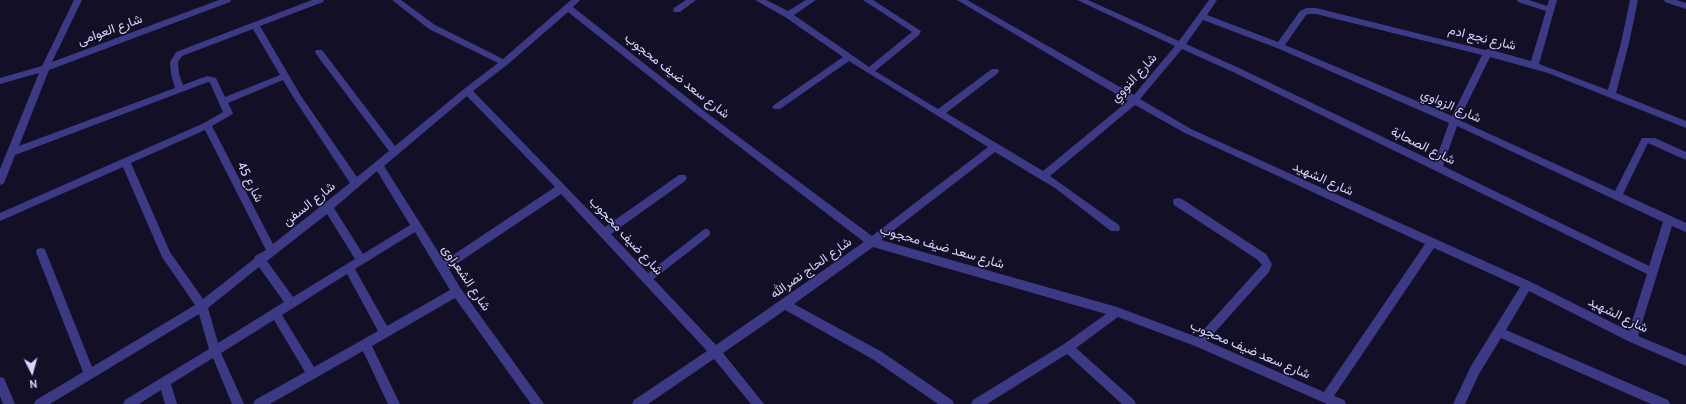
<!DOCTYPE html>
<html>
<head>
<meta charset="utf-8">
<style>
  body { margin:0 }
  #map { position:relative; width:1686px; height:404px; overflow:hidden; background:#130f26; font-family:Cabin,sans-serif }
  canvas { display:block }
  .north { position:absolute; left:12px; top:352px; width:40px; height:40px; -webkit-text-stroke:3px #130f26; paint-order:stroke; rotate:174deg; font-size:11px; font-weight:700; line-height:16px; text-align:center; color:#d9d4ff }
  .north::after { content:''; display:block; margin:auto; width:14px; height:18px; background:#d9d4ff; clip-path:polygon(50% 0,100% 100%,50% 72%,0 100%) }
</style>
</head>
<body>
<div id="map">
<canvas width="1686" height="404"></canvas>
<div class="north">N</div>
</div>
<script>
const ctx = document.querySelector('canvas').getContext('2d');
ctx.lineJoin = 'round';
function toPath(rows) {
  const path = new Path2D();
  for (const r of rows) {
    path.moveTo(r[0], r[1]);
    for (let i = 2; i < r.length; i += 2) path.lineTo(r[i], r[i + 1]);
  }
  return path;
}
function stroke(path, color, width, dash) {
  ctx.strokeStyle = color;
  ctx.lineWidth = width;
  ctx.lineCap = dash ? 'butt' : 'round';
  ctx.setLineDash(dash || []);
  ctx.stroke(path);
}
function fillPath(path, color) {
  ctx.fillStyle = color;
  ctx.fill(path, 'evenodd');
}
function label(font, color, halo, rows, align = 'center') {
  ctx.font = font + ' Cabin,Vazirmatn,sans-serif';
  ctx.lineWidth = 3;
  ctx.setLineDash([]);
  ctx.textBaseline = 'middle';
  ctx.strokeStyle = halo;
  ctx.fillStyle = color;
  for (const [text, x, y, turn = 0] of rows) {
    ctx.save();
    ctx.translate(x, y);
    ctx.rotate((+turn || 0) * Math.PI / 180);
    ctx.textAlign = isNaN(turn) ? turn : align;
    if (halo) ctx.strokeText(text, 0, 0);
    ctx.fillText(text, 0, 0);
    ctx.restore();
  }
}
stroke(toPath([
  [647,279,706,233]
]), '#3d3a85', 8);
fillPath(toPath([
  [74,0,82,0,52,62,219,0,231,0,230,2,49,70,19,146,175,88,171,74,170,62,176,52,312,0,324,0,323,2,260,26,301,96,357,177,389,151,316,54,315,52,316,50,322,50,395,146,464,89,498,63,429,29,392,0,401,0,435,25,503,59,571,0,580,0,573,7,704,111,872,236,988,147,849,61,780,109,774,109,772,107,774,105,843,57,785,17,755,0,766,0,788,11,806,0,816,0,794,15,869,67,912,32,863,0,873,0,921,31,919,35,875,71,938,109,992,69,998,69,999,71,998,73,946,113,1043,171,1128,101,957,0,967,0,1134,95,1175,46,1077,0,1088,0,1179,41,1209,0,1217,0,1207,15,1278,42,1300,11,1307,8,1316,8,1485,50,1488,49,1531,61,1546,11,1518,2,1517,0,1529,0,1547,6,1549,0,1557,0,1539,64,1608,90,1621,43,1630,0,1638,0,1629,43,1616,93,1686,121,1686,128,1548,73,1490,57,1459,120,1615,191,1642,138,1655,138,1686,152,1686,160,1648,143,1623,194,1686,223,1686,232,1672,226,1638,336,1686,356,1686,366,1628,341,1529,291,1506,330,1668,400,1670,404,1651,404,1501,338,1479,374,1465,404,1453,404,1471,366,1520,287,1434,248,1334,396,1344,400,1346,404,1327,404,1195,346,1118,317,1076,348,1134,400,1136,404,1122,404,1067,354,987,404,971,404,973,400,1064,344,1106,314,873,247,794,304,882,352,952,400,954,404,938,404,874,360,785,310,723,353,764,404,751,404,714,359,648,404,632,404,634,400,707,351,561,194,449,269,461,289,544,404,531,404,455,298,372,346,400,404,388,404,363,351,270,404,253,404,255,400,305,372,274,320,221,353,244,404,232,404,213,358,171,384,177,404,165,404,161,390,139,404,123,404,125,400,209,349,199,314,50,404,34,404,36,400,83,372,36,252,37,249,41,248,45,249,46,252,92,367,195,305,162,257,123,167,0,221,0,213,204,123,223,112,210,83,208,82,15,155,5,181,3,184,0,185,0,169,39,73,0,84,0,78,42,66,74,0],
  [568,12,698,115,864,242,716,345,611,234,685,181,687,178,685,175,679,175,605,227,473,91,507,65,568,12],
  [1308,14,1316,14,1482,55,1452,116,1285,45,1306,15,1308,14],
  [1203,20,1277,48,1449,123,1435,162,1239,68,1186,44,1203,20],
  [253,29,280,75,225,97,216,78,207,76,183,85,179,74,178,62,182,56,253,29],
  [1182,49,1233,72,1647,274,1629,331,1531,282,1191,129,1140,99,1182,49],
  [283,80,295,100,350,183,273,244,212,126,231,115,233,113,228,103,283,80],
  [467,96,555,187,444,261,384,166,467,96],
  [1135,105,1185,133,1425,244,1324,392,1207,341,1269,272,1272,264,1266,254,1182,199,1178,198,1174,199,1173,202,1174,205,1258,260,1262,265,1197,337,1117,307,881,240,995,152,1055,188,1111,231,1119,231,1120,228,1119,225,1050,176,1135,105],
  [1457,126,1663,222,1649,266,1443,166,1457,126],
  [205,130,266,250,255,256,254,259,203,299,170,252,131,163,205,130],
  [377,171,410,225,363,254,334,208,377,171],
  [327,214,355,259,293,297,267,261,327,214],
  [415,232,450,290,387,326,355,269,415,232],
  [259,267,284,302,218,343,208,308,259,267],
  [347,274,378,331,314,367,282,315,347,274],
  [686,0,696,0,680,12,674,12,673,10,674,8,686,0],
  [1664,0,1676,0,1686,3,1686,9,1665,2,1664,0],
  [0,377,4,378,15,404,3,404,0,396,0,377]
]), '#3d3a85');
label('13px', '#d9d4ff', '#130f26', [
  ["شارع العوامى",110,30,-20],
  ["شارع نجع ادم",1482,38,14],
  ["شارع سعد ضيف محجوب",677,76,38],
  ["شارع النووي",1134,78,-47],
  ["شارع الزواوي",1451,106,24],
  ["شارع الصحابة",1423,146,26],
  ["شارع الشهيد",1323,179,24],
  ["شارع 45",250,182,63],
  ["شارع السفن",309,204,-38],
  ["شارع ضيف محجوب",626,236,47],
  ["شارع سعد ضيف محجوب",942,247,16],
  ["شارع الحاج نصرالله",811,268,-35],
  ["شارع الشعراوى",466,278,56],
  ["شارع الشهيد",1618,315,26],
  ["شارع سعد ضيف محجوب",1250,350,23]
]);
</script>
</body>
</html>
